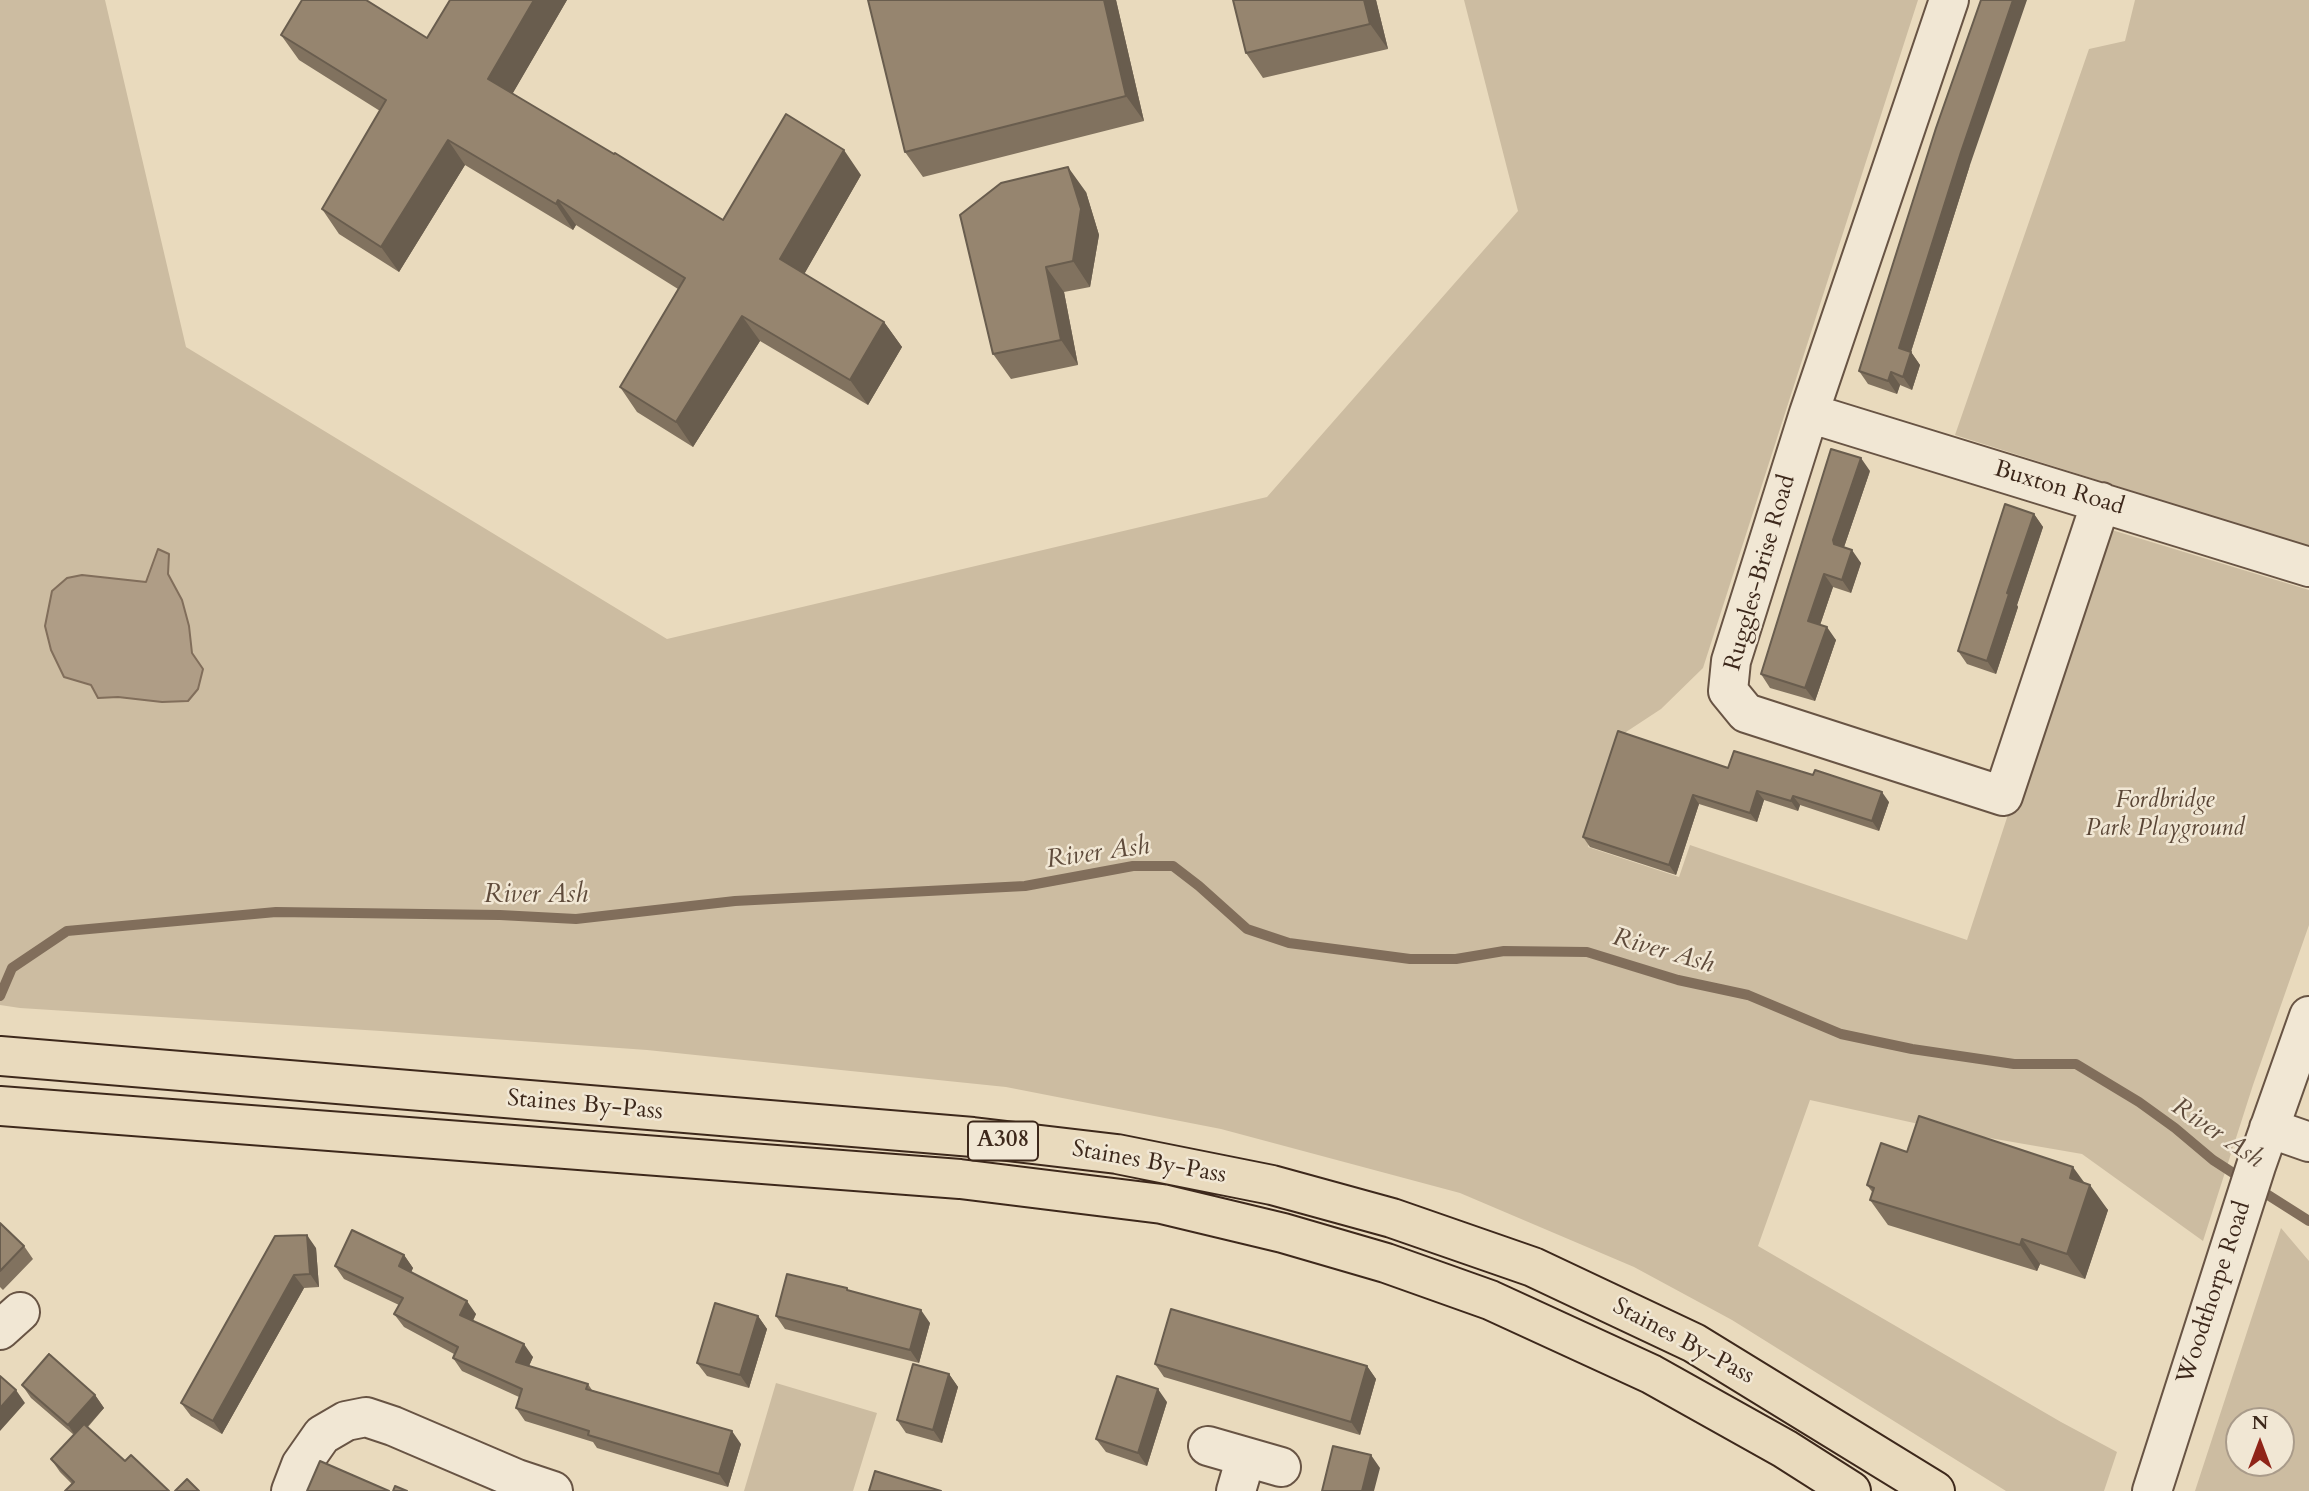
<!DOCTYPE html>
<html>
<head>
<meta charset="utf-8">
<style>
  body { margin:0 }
  #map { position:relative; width:2309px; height:1491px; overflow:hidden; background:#e9dabd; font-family:Cardo,serif }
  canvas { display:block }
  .north { position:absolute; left:2225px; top:1407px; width:70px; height:70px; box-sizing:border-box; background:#f1e7d4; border:2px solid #a99b8a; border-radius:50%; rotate:0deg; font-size:19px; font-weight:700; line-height:28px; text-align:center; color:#3d281b }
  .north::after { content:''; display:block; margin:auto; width:24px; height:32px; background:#8f2418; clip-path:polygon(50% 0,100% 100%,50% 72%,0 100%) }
</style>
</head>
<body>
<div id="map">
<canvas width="2309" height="1491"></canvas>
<div class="north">N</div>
</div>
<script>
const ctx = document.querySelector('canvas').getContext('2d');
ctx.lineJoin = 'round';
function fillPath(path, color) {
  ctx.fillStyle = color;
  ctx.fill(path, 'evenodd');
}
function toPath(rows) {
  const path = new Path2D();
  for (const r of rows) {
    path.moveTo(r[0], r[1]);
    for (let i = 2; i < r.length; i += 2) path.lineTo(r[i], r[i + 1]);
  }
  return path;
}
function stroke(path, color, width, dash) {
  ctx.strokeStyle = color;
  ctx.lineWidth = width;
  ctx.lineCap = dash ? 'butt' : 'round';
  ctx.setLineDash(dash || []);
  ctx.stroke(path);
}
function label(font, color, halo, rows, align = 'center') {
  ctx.font = font + ' Cardo,serif';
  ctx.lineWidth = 5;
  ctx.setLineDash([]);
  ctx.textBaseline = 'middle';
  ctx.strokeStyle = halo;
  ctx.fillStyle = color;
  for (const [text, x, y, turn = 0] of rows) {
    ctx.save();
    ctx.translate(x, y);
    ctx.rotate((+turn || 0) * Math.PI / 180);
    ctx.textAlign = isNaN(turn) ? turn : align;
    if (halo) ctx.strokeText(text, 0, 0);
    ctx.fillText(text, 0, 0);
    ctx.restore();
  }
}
fillPath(toPath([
  [0,0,105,0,186,347,667,639,1267,497,1518,211,1464,0,1918,0,1703,668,1661,709,1626,732,1588,847,1679,877,1690,845,1967,940,2102,527,2309,590,2309,925,2253,1085,2203,1241,2082,1154,1955,1132,1810,1100,1758,1246,2061,1422,2117,1452,2104,1491,2006,1491,1732,1320,1634,1267,1460,1193,1221,1129,1006,1087,647,1050,381,1031,20,1008,0,1005],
  [2135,0,2309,0,2309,547,1955,435,2089,49,2125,41],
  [2281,1228,2309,1261,2309,1491,2195,1491],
  [2239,1421,2281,1421,2281,1463,2239,1463],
  [776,1383,877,1413,853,1491,744,1491]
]), '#ccbca1');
const water = toPath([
  [158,549,169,554,168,574,182,600,189,626,192,653,203,669,198,689,188,701,162,702,118,697,98,698,91,685,64,677,51,650,45,626,52,591,67,578,82,575,146,582,158,549]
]);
fillPath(water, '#af9d86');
stroke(water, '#816e5b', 2);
stroke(toPath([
  [0,996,12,968,67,931,276,912,500,915,576,919,735,901,1025,886,1133,866,1173,866,1199,886,1247,929,1289,943,1410,959,1456,959,1504,951,1587,952,1678,980,1748,995,1841,1034,1912,1049,2014,1064,2076,1064,2139,1102,2175,1128,2213,1160,2244,1180],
  [2257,1188,2309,1221]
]), '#816e5b', 10);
const minor = toPath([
  [1949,0,1809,413,1731,661,1728,691,1746,713,2003,796,2101,502],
  [1809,413,2309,567],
  [2269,1128,2309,1142],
  [0,1330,20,1312],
  [1208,1446,1281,1467],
  [291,1491,301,1465,322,1435,346,1421,366,1417,393,1426,517,1479,553,1491],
  [1236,1491,1246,1457],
  [2152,1491,2256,1166,2309,1016]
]);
const highway = toPath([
  [0,1056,973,1137,1117,1154,1272,1185,1392,1218,1533,1267,1694,1343,1935,1491],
  [0,1106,960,1179,1162,1204,1283,1233,1386,1263,1490,1300,1651,1374,1785,1449,1851,1491]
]);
stroke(minor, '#685444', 42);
stroke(highway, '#3d281b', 42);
stroke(minor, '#f1e7d4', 38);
stroke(highway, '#e9dabd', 38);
fillPath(toPath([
  [450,0,567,0,512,94,723,220,861,175,804,274,884,322,902,347,868,405,760,341,693,447,637,412,620,387,678,289,576,225,573,230,465,165,399,272,339,234,322,209,380,111,299,60,281,35,427,38],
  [868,0,1116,0,1144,121,923,177,905,152],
  [1233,0,1376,0,1388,49,1263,78,1246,53],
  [1970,165,1911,352,1920,365,1912,390,1900,385,1897,394,1868,384,1859,371],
  [1086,192,1099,235,1090,287,1064,292,1078,365,1011,379,993,354],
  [1870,471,1844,547,1861,563,1851,593,1833,587,1820,625,1836,640,1815,701,1770,688,1761,674],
  [2034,514,2043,527,2017,605,2018,607,1996,674,1967,664,1958,651],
  [1728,768,1889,802,1879,831,1800,805,1798,811,1764,800,1757,822,1699,804,1676,875,1590,847,1583,837],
  [1907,1152,2084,1183,2108,1210,2085,1279,2040,1264,2037,1271,1888,1225,1870,1200,1873,1193,1867,1185],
  [0,1223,24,1246,33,1259,3,1290,0,1287],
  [316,1248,319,1287,304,1288,222,1434,191,1416,181,1403],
  [404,1255,413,1268,411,1272,476,1314,473,1321,533,1357,529,1366,588,1384,592,1390,741,1444,728,1487,597,1448,593,1442,525,1421,516,1408,519,1397,462,1371,453,1358,454,1354,404,1327,394,1314,399,1305,344,1279,335,1266],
  [849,1291,930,1323,919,1363,785,1329,776,1316],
  [758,1316,767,1329,749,1388,707,1376,697,1363],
  [1155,1364,1367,1366,1376,1379,1360,1435,1164,1377],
  [949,1374,958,1387,942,1443,906,1433,897,1420],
  [22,1385,95,1395,104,1408,88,1427,125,1461,72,1484,60,1472,51,1459,74,1435,31,1398],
  [1167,1402,1147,1466,1106,1452,1096,1439]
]), '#81725f');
fillPath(toPath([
  [534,0,567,0,506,105,488,79],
  [1104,0,1116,0,1144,121,1126,96],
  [1364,0,1376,0,1388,49,1370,24],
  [2013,0,2027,0,1970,165,1908,361,1899,348,1961,152],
  [448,140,465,165,399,272,381,247],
  [844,150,861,175,798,285,780,259],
  [1068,167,1086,192,1099,235,1090,287,1073,261],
  [558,200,576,225,573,230,556,204],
  [1046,267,1064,292,1078,365,1061,340],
  [742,316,760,341,693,447,676,422],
  [884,322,902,347,868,405,850,380],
  [1911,352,1920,365,1912,390,1903,377],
  [1891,372,1900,385,1897,394,1888,381],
  [1861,458,1870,471,1842,553,1834,544,1833,540],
  [2034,514,2043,527,2017,605,2018,607,1996,674,1987,661,2007,593],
  [1852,550,1861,563,1851,593,1842,580],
  [1824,574,1833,587,1817,634,1808,621],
  [1827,627,1836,640,1815,701,1805,688],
  [1757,791,1764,800,1757,822,1750,813],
  [1882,792,1889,802,1879,831,1872,821],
  [1693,795,1699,804,1676,875,1669,865],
  [1793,796,1800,805,1798,811,1791,801],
  [2073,1167,2089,1189,2090,1185,2108,1210,2085,1279,2067,1254,2070,1178],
  [307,1235,316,1248,319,1287,310,1274],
  [2022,1239,2040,1264,2037,1271,2020,1245],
  [404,1255,413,1268,408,1279,399,1266],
  [294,1275,304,1288,222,1434,213,1421],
  [467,1301,476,1314,469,1328,460,1315],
  [921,1310,930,1323,919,1363,910,1350],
  [758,1316,767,1329,749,1388,740,1375],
  [524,1344,533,1357,525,1375,516,1362],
  [1367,1366,1376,1379,1360,1435,1351,1422],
  [949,1374,958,1387,942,1443,933,1430],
  [1158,1389,1167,1402,1147,1466,1138,1453],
  [16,1390,25,1403,0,1431,0,1408],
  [95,1395,104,1408,77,1438,68,1425],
  [732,1431,741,1444,728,1487,719,1474],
  [1371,1455,1380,1468,1374,1491,1362,1491]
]), '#695d4e');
const building = toPath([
  [302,0,366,0,427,38,450,0,534,0,488,79,614,154,615,153,723,220,786,114,844,150,780,259,884,322,850,380,742,316,676,422,620,387,685,278,558,200,556,204,448,140,381,247,322,209,386,100,281,35,302,0],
  [868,0,1104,0,1126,96,905,152,868,0],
  [1233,0,1364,0,1370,24,1246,53,1233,0],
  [1981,0,2013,0,1961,152,1899,348,1911,352,1903,377,1891,372,1888,381,1859,371,1936,128,1981,0],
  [1068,167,1081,209,1073,261,1046,267,1061,340,993,354,960,215,1001,183,1068,167],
  [1831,449,1861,458,1833,540,1834,544,1852,550,1842,580,1824,574,1808,621,1827,627,1805,688,1761,674,1831,449],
  [2005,504,2034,514,2007,593,2009,594,1987,661,1958,651,2005,504],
  [1618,731,1728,768,1734,751,1813,775,1815,770,1882,792,1872,821,1793,796,1791,801,1757,791,1750,813,1693,795,1669,865,1583,837,1618,731],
  [1919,1116,2073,1167,2070,1178,2090,1185,2067,1254,2022,1239,2020,1245,1870,1200,1874,1188,1867,1185,1881,1143,1907,1152,1919,1116],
  [0,1223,24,1246,0,1271,0,1223],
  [352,1230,404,1255,399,1266,467,1301,460,1315,524,1344,516,1362,588,1384,586,1389,732,1431,719,1474,588,1435,589,1431,516,1408,522,1389,453,1358,458,1347,394,1314,403,1298,335,1266,352,1230],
  [307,1235,310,1274,294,1275,213,1421,181,1403,275,1236,307,1235],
  [787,1274,847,1288,847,1290,921,1310,910,1350,776,1316,787,1274],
  [715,1303,758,1316,740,1375,697,1363,715,1303],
  [1171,1309,1367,1366,1351,1422,1155,1364,1171,1309],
  [49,1354,95,1395,68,1425,22,1385,49,1354],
  [913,1364,949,1374,933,1430,897,1420,913,1364],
  [0,1376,16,1390,0,1408,0,1376],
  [1117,1376,1158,1389,1138,1453,1096,1439,1117,1376],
  [84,1424,125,1461,131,1455,169,1491,65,1491,74,1482,51,1459,84,1424],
  [1333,1446,1371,1455,1362,1491,1322,1491,1333,1446],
  [320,1461,389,1491,307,1491,320,1461],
  [875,1471,941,1491,869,1491,875,1471],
  [187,1479,199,1491,175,1491,187,1479],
  [395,1486,407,1491,393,1491,395,1486]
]);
fillPath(building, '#96856f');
stroke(building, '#695d4e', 2);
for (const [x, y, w] of [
  [1003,1141,70]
]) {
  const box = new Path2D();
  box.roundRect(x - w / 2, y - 19.5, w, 39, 5);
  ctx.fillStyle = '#f1e7d4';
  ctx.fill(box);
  stroke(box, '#3d281b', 2);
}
label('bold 23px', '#3d281b', null, [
  ["A308",1003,1141]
]);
label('24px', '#3d281b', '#f1e7d4', [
  ["Buxton Road",2059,489,17],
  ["Ruggles-Brise Road",1761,573,-74],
  ["Staines By-Pass",585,1106,5],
  ["Staines By-Pass",1149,1163,10],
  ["Woodthorpe Road",2215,1293,-72],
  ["Staines By-Pass",1683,1342,28]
]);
label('italic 24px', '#5a4636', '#f1e7d4', [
  ["Fordbridge",2165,801],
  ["Park Playground",2165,829]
]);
label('italic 26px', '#5f4b3b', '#f1e7d4', [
  ["River Ash",1098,854,-8],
  ["River Ash",536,896],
  ["River Ash",1663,952,16],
  ["River Ash",2217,1134,34]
]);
</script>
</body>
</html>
